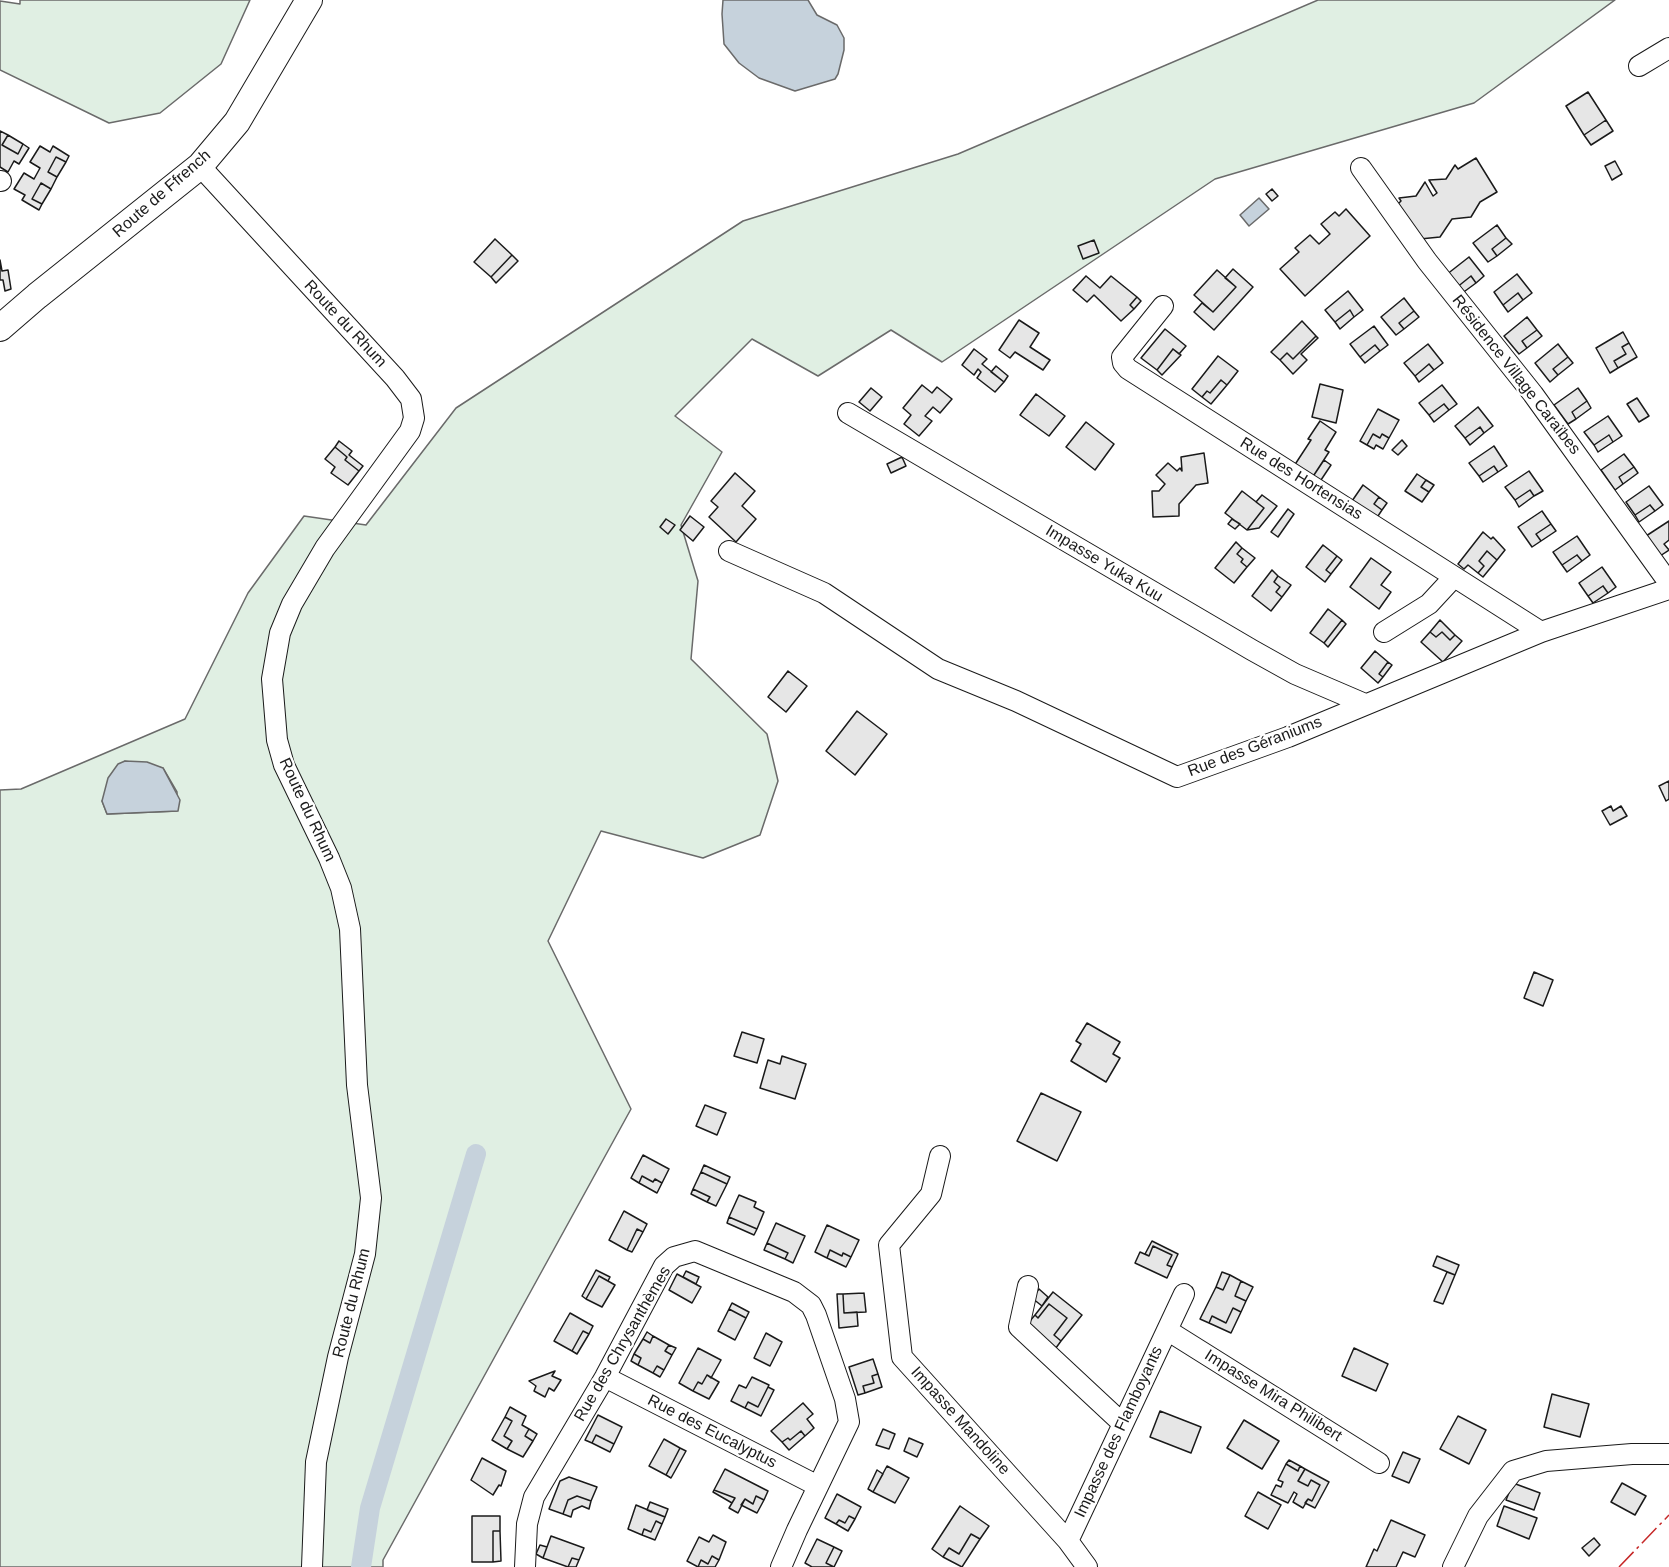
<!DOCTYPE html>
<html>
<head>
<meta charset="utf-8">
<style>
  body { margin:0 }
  canvas { display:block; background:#fff }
</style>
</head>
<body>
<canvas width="1669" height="1567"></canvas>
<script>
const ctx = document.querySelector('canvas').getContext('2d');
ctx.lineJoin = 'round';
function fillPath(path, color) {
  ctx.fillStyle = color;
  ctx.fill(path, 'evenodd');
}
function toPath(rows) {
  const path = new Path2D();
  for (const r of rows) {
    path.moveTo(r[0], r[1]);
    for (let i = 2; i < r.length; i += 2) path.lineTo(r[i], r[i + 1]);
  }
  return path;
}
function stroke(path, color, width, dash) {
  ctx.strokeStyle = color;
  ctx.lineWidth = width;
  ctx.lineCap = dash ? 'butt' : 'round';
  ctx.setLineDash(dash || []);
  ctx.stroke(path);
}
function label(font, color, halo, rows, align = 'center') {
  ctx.font = font + ' Arial,sans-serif';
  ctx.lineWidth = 4.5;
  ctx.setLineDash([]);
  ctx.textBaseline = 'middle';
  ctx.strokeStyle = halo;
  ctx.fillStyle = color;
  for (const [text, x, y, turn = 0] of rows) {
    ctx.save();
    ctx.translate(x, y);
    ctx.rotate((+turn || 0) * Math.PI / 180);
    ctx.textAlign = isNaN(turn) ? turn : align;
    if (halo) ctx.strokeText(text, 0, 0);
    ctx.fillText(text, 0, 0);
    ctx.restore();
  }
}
const green = toPath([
  [20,0,250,0,221,64,160,113,109,123,0,70,0,1,20,4,20,0],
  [1318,0,1615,0,1474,103,1215,179,942,362,891,330,818,376,752,339,675,416,722,452,681,525,698,581,691,659,767,734,778,781,760,835,703,858,601,831,548,941,631,1109,383,1560,383,1567,0,1567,0,790,21,789,185,719,248,593,304,516,366,525,456,408,743,221,958,154,1318,0],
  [125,761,163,768,177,792,177,811,107,814,102,801,125,761]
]);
fillPath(green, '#e0efe3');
stroke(green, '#6a6a6a', 1.5);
const water = toPath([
  [723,0,808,0,817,15,837,25,844,38,844,50,838,74,835,79,795,91,759,78,739,63,724,44,722,14,723,0],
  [1259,198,1269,209,1249,226,1240,215,1259,198],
  [125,761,147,762,163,768,180,800,178,811,107,814,102,801,108,778,118,764,125,761]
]);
fillPath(water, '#c6d2dc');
stroke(water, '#6a6a6a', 1.5);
stroke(toPath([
  [361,1567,370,1508,476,1154]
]), '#c6d2dc', 20);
const building = toPath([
  [1588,92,1606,120,1584,135,1566,106,1588,92],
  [1606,120,1613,131,1591,145,1584,135,1606,120],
  [0,131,8,135,2,145,18,154,23,144,29,148,19,164,14,161,8,172,0,167,0,131],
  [8,135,23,144,18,154,2,145,8,135],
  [40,146,50,152,53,146,69,156,66,162,56,157,48,172,57,177,51,189,41,183,32,199,42,204,39,210,22,200,25,195,14,189,24,173,34,179,40,168,30,162,40,146],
  [56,157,66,162,57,177,48,172,56,157],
  [1476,158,1497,192,1480,202,1471,217,1452,219,1440,237,1420,239,1398,204,1401,201,1399,198,1416,196,1425,182,1433,196,1437,193,1429,180,1446,179,1455,165,1458,169,1476,158],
  [1615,161,1622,174,1612,180,1605,166,1615,161],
  [41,183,51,189,42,204,32,199,41,183],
  [1272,189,1278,196,1272,201,1266,194,1272,189],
  [1346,209,1370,236,1305,296,1280,269,1299,252,1295,248,1310,235,1319,244,1330,234,1321,224,1335,212,1339,216,1346,209],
  [1497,225,1506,238,1492,249,1497,256,1488,262,1473,243,1497,225],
  [1506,238,1512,244,1497,256,1492,249,1506,238],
  [495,239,512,255,491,277,474,262,495,239],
  [1094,240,1099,253,1083,259,1078,246,1094,240],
  [512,255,518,261,496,283,491,277,512,255],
  [1469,257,1484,276,1476,283,1471,276,1456,288,1446,275,1469,257],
  [0,260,2,271,8,270,11,289,5,291,3,280,0,280,0,260],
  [1233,269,1253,287,1214,330,1194,312,1202,303,1213,312,1236,287,1225,278,1233,269],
  [1217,270,1236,287,1213,312,1194,295,1217,270],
  [1517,274,1532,293,1523,300,1518,293,1503,305,1494,292,1517,274],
  [1086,276,1100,288,1111,276,1137,297,1130,305,1134,309,1121,321,1094,295,1087,302,1073,290,1086,276],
  [1471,276,1476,283,1461,294,1456,288,1471,276],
  [1348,291,1363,310,1354,317,1350,310,1335,322,1325,310,1348,291],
  [1518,293,1523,300,1508,312,1503,305,1518,293],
  [1137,297,1141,301,1134,309,1130,305,1137,297],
  [1404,298,1414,311,1399,323,1404,329,1396,335,1381,317,1404,298],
  [1350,310,1354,317,1340,329,1335,322,1350,310],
  [1414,311,1419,317,1404,329,1399,323,1414,311],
  [1527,317,1537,330,1522,341,1527,348,1519,354,1504,336,1527,317],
  [1019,320,1039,333,1030,347,1050,360,1043,370,1015,352,1010,358,999,350,1019,320],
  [1302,321,1316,336,1293,359,1287,353,1280,360,1271,352,1302,321],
  [1374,326,1388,345,1380,351,1375,345,1360,357,1350,344,1374,326],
  [1165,329,1186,346,1179,354,1173,349,1157,370,1141,358,1165,329],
  [1537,330,1542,336,1527,348,1522,341,1537,330],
  [1623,332,1629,343,1622,347,1626,354,1614,361,1618,368,1610,373,1596,348,1623,332],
  [1316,336,1318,338,1301,354,1307,360,1293,374,1280,360,1287,353,1293,359,1316,336],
  [1629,343,1637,357,1618,368,1614,361,1626,354,1622,347,1629,343],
  [1428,344,1443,363,1434,370,1429,364,1415,376,1404,363,1428,344],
  [1558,344,1568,357,1553,369,1558,375,1550,382,1535,363,1558,344],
  [1375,345,1380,351,1365,363,1360,357,1375,345],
  [974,349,987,359,982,364,1004,382,995,392,977,378,981,372,978,369,974,375,962,365,974,349],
  [1173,349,1181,355,1162,375,1157,370,1173,349],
  [1218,356,1238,371,1227,385,1221,380,1210,393,1207,391,1202,397,1192,389,1218,356],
  [1568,357,1573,363,1558,375,1553,369,1568,357],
  [1429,364,1434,370,1419,382,1415,376,1429,364],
  [996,366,1008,376,1004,382,991,372,996,366],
  [1221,380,1227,385,1211,404,1202,397,1207,391,1210,393,1221,380],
  [1320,384,1343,390,1336,423,1312,417,1320,384],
  [922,385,932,393,937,387,952,399,940,413,933,407,925,416,932,421,919,436,904,424,911,415,903,408,922,385],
  [1442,385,1457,404,1449,410,1444,404,1429,415,1419,403,1442,385],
  [871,388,882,397,870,411,859,402,871,388],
  [1578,388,1587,401,1572,412,1576,419,1568,424,1554,405,1578,388],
  [1036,394,1065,416,1049,436,1020,415,1036,394],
  [1637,398,1649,416,1639,422,1627,404,1637,398],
  [1587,401,1591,408,1576,419,1572,412,1587,401],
  [1444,404,1449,410,1434,422,1429,415,1444,404],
  [1478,407,1493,426,1484,433,1480,427,1465,438,1455,426,1478,407],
  [1378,409,1399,420,1389,438,1382,434,1380,438,1373,434,1367,445,1360,441,1378,409],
  [1608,416,1622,436,1613,442,1609,435,1594,445,1584,432,1608,416],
  [1320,421,1336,432,1325,450,1329,452,1312,478,1294,466,1311,440,1308,439,1320,421],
  [1086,422,1114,444,1095,470,1066,447,1086,422],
  [1480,427,1484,433,1470,445,1465,438,1480,427],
  [1373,434,1380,438,1382,434,1389,438,1383,449,1376,445,1374,449,1367,445,1373,434],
  [1609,435,1613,442,1598,452,1594,445,1609,435],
  [1402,440,1407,446,1398,455,1392,450,1402,440],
  [339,441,352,451,349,455,363,466,359,471,345,460,347,457,335,447,339,441],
  [1494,446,1507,466,1498,472,1494,466,1479,476,1469,463,1494,446],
  [335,447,347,457,345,460,359,471,348,485,331,473,335,467,325,459,335,447],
  [1204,453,1208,483,1196,485,1179,504,1179,516,1153,517,1152,491,1159,491,1165,484,1156,475,1168,463,1177,471,1180,468,1182,471,1181,457,1204,453],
  [1624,454,1634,467,1619,477,1623,484,1615,490,1601,470,1624,454],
  [902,457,906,466,891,473,887,464,902,457],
  [1324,460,1331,465,1319,483,1312,478,1324,460],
  [1494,466,1498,472,1483,482,1479,476,1494,466],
  [1634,467,1638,473,1623,484,1619,477,1634,467],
  [1529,471,1543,491,1534,496,1530,490,1515,500,1505,487,1529,471],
  [735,473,755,491,742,506,756,519,736,542,709,517,718,507,711,501,735,473],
  [1417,474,1426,480,1421,487,1429,492,1422,502,1405,491,1417,474],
  [1426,480,1434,485,1429,492,1421,487,1426,480],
  [1363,485,1379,497,1374,504,1382,510,1376,519,1352,501,1363,485],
  [1649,486,1663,505,1655,511,1650,505,1635,515,1626,502,1649,486],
  [1530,490,1534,496,1519,507,1515,500,1530,490],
  [1242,491,1264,508,1247,530,1225,513,1242,491],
  [1262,495,1277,506,1259,528,1247,530,1264,508,1256,502,1262,495],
  [1379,497,1387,503,1382,510,1374,504,1379,497],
  [1650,505,1655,511,1639,522,1635,515,1650,505],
  [1288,509,1294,514,1278,537,1271,532,1288,509],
  [1542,511,1551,524,1536,534,1541,541,1532,547,1518,527,1542,511],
  [690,516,704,527,693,541,680,530,690,516],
  [666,519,675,525,668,534,660,527,666,519],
  [1232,519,1240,524,1235,529,1228,524,1232,519],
  [1669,521,1669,540,1664,544,1669,550,1660,556,1646,536,1669,521],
  [1551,524,1556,531,1541,541,1536,534,1551,524],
  [1483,532,1491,539,1493,537,1505,550,1497,560,1487,551,1479,561,1484,566,1478,573,1468,565,1464,569,1458,564,1483,532],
  [1577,536,1590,555,1582,561,1577,555,1562,565,1553,552,1577,536],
  [1236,542,1242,548,1237,554,1243,559,1241,562,1247,567,1234,583,1215,568,1236,542],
  [1323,545,1337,556,1326,570,1331,574,1325,582,1306,567,1323,545],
  [1242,548,1255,558,1247,567,1241,562,1243,559,1237,554,1242,548],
  [1487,551,1497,560,1483,577,1478,573,1484,566,1479,561,1487,551],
  [1577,555,1582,561,1567,572,1562,565,1577,555],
  [1337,556,1342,560,1331,574,1326,570,1337,556],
  [1371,558,1391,572,1381,585,1391,592,1379,609,1350,587,1371,558],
  [1602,567,1616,587,1608,593,1603,586,1588,596,1579,583,1602,567],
  [1272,570,1278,576,1274,582,1280,587,1276,592,1282,597,1271,611,1252,596,1272,570],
  [1278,576,1291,585,1282,597,1276,592,1280,587,1274,582,1278,576],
  [1603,586,1608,593,1593,603,1588,596,1603,586],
  [1328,609,1342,620,1324,643,1310,633,1328,609],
  [1342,620,1346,624,1328,647,1324,643,1342,620],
  [1440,620,1455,635,1450,640,1442,632,1436,637,1430,632,1440,620],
  [1430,632,1436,637,1442,632,1450,640,1455,635,1462,641,1443,662,1421,642,1430,632],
  [1375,651,1388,662,1379,674,1383,677,1378,683,1361,668,1375,651],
  [1388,662,1392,665,1383,677,1379,674,1388,662],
  [788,671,807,686,786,712,768,697,788,671],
  [857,711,887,734,855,775,826,751,857,711],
  [1669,781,1669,799,1666,801,1659,786,1669,781],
  [1611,806,1613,811,1621,806,1627,816,1610,825,1602,811,1611,806],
  [1534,972,1553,980,1543,1006,1524,998,1534,972],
  [1087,1023,1120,1042,1113,1054,1120,1058,1106,1082,1071,1061,1081,1044,1076,1041,1087,1023],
  [742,1032,764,1039,757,1063,734,1056,742,1032],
  [782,1056,806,1064,795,1099,760,1088,768,1060,780,1064,782,1056],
  [1041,1093,1081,1112,1057,1161,1017,1141,1041,1093],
  [705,1105,726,1113,717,1135,696,1126,705,1105],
  [643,1155,669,1169,662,1183,655,1179,653,1182,642,1176,639,1183,631,1178,643,1155],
  [704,1165,730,1177,727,1184,701,1172,704,1165],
  [701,1172,727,1184,716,1206,707,1202,710,1197,693,1189,701,1172],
  [642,1176,653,1182,655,1179,662,1183,657,1193,639,1183,642,1176],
  [693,1189,710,1197,707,1202,691,1194,693,1189],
  [739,1195,756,1202,754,1207,764,1212,757,1229,729,1217,739,1195],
  [624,1211,647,1224,643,1232,637,1229,627,1250,609,1240,624,1211],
  [729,1217,757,1229,754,1235,727,1223,729,1217],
  [776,1223,805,1236,793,1263,785,1259,788,1253,767,1243,776,1223],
  [827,1225,859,1240,851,1257,843,1253,842,1256,830,1250,827,1258,815,1252,827,1225],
  [637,1229,643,1232,632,1252,627,1250,637,1229],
  [1152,1241,1178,1254,1172,1267,1167,1265,1172,1255,1153,1246,1149,1256,1145,1254,1152,1241],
  [767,1243,788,1253,785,1259,764,1250,767,1243],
  [1153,1246,1172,1255,1167,1265,1172,1267,1167,1278,1135,1263,1140,1252,1149,1256,1153,1246],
  [830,1250,842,1256,843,1253,851,1257,846,1267,827,1258,830,1250],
  [1437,1256,1459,1265,1455,1275,1433,1266,1437,1256],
  [596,1270,610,1277,608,1281,599,1276,586,1299,582,1296,596,1270],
  [686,1271,699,1277,696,1284,683,1277,686,1271],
  [1222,1272,1230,1275,1223,1290,1216,1287,1222,1272],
  [1447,1272,1455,1275,1443,1304,1434,1301,1447,1272],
  [677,1274,701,1287,692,1303,669,1290,677,1274],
  [1230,1275,1241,1281,1235,1296,1246,1301,1241,1312,1233,1308,1226,1323,1212,1316,1209,1323,1200,1319,1216,1287,1223,1290,1230,1275],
  [599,1276,615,1285,602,1307,586,1299,599,1276],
  [1241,1281,1253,1287,1246,1301,1235,1296,1241,1281],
  [1039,1289,1048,1297,1042,1306,1032,1298,1039,1289],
  [1053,1292,1082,1315,1061,1341,1054,1335,1067,1318,1049,1304,1038,1318,1035,1315,1053,1292],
  [864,1293,866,1312,844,1313,843,1294,864,1293],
  [837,1294,843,1294,844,1313,857,1312,858,1326,839,1328,837,1294],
  [732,1303,749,1312,746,1318,729,1309,732,1303],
  [1049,1304,1067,1318,1054,1335,1061,1341,1053,1352,1024,1328,1035,1315,1038,1318,1049,1304],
  [1233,1308,1241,1312,1231,1333,1209,1323,1212,1316,1226,1323,1233,1308],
  [729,1309,746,1318,735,1340,718,1331,729,1309],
  [570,1313,593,1326,589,1334,583,1331,572,1351,554,1341,570,1313],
  [583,1331,589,1334,577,1354,572,1351,583,1331],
  [647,1332,653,1336,650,1343,643,1339,647,1332],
  [766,1333,782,1342,770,1366,754,1358,766,1333],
  [653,1336,669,1345,665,1351,672,1355,664,1370,657,1366,653,1373,638,1365,641,1358,634,1354,643,1339,650,1343,653,1336],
  [669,1345,676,1348,672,1355,665,1351,669,1345],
  [698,1348,721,1360,711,1378,707,1375,702,1384,698,1382,693,1391,679,1383,698,1348],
  [1354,1348,1388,1364,1376,1391,1342,1376,1354,1348],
  [634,1354,641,1358,638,1365,631,1361,634,1354],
  [873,1359,878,1374,872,1376,874,1383,863,1386,865,1393,858,1395,849,1367,873,1359],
  [657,1366,664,1370,660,1377,653,1373,657,1366],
  [555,1371,552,1376,561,1380,554,1391,549,1388,545,1397,534,1391,536,1386,529,1381,555,1371],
  [878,1374,882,1387,865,1393,863,1386,874,1383,872,1376,878,1374],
  [707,1375,719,1382,709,1399,693,1391,698,1382,702,1384,707,1375],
  [752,1377,769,1385,758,1407,748,1402,745,1408,731,1401,739,1385,746,1388,752,1377],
  [768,1387,774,1390,761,1416,745,1408,748,1402,758,1407,768,1387],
  [1552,1394,1589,1404,1580,1437,1544,1427,1552,1394],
  [803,1403,813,1414,807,1419,814,1428,805,1436,801,1431,790,1440,788,1438,782,1442,771,1431,803,1403],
  [510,1407,526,1416,522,1425,529,1429,525,1436,533,1441,523,1457,507,1449,512,1441,504,1436,512,1421,505,1417,510,1407],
  [1160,1411,1201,1427,1191,1453,1150,1437,1160,1411],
  [598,1415,622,1427,614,1444,596,1435,592,1443,585,1440,598,1415],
  [1458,1416,1486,1430,1469,1464,1440,1449,1458,1416],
  [505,1417,512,1421,504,1436,512,1441,507,1449,492,1440,505,1417],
  [1244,1420,1279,1441,1262,1469,1227,1448,1244,1420],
  [529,1429,537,1434,533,1441,525,1436,529,1429],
  [883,1429,895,1434,889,1449,876,1445,883,1429],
  [801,1431,805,1436,789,1450,782,1442,788,1438,790,1440,801,1431],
  [596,1435,614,1444,610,1452,592,1443,596,1435],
  [909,1438,923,1444,917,1457,904,1451,909,1438],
  [664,1439,680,1448,666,1475,649,1466,664,1439],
  [680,1448,686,1451,671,1478,666,1475,680,1448],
  [1403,1452,1420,1459,1409,1483,1392,1476,1403,1452],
  [482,1458,506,1471,501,1486,499,1485,493,1495,471,1480,482,1458],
  [1289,1460,1300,1466,1298,1471,1286,1464,1289,1460],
  [1286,1464,1298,1471,1300,1466,1305,1469,1298,1481,1308,1486,1311,1480,1320,1485,1312,1501,1308,1499,1303,1508,1293,1502,1297,1494,1294,1492,1288,1503,1271,1495,1276,1485,1281,1487,1283,1482,1278,1480,1286,1464],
  [887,1466,909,1478,895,1503,873,1492,887,1466],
  [725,1469,768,1491,764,1500,756,1496,753,1504,745,1499,738,1513,729,1508,735,1498,714,1490,725,1469],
  [1305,1469,1329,1482,1315,1508,1305,1503,1308,1499,1312,1501,1320,1485,1311,1480,1308,1486,1298,1481,1305,1469],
  [877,1470,883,1474,873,1492,868,1489,877,1470],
  [569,1477,597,1487,591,1501,577,1496,568,1500,563,1514,549,1509,560,1481,569,1477],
  [1513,1483,1540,1493,1534,1510,1506,1500,1513,1483],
  [1622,1483,1646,1496,1635,1515,1611,1502,1622,1483],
  [714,1490,735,1498,732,1503,713,1492,714,1490],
  [1258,1492,1281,1505,1268,1529,1245,1516,1258,1492],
  [837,1494,861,1507,855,1519,849,1516,845,1523,839,1520,836,1524,825,1518,837,1494],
  [577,1496,591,1501,589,1509,582,1506,573,1510,571,1517,563,1514,568,1500,577,1496],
  [756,1496,764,1500,757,1513,741,1505,745,1499,753,1504,756,1496],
  [650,1502,668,1509,665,1517,647,1510,650,1502],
  [636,1505,665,1517,662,1524,656,1521,651,1532,644,1529,642,1535,628,1529,636,1505],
  [960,1506,989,1526,980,1539,971,1534,959,1554,949,1548,943,1557,932,1549,960,1506],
  [1504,1506,1537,1518,1529,1539,1497,1526,1504,1506],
  [472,1516,500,1516,500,1531,493,1531,493,1562,472,1562,472,1516],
  [849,1516,855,1519,848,1531,836,1524,839,1520,845,1523,849,1516],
  [1391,1520,1425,1535,1415,1557,1403,1552,1396,1567,1366,1567,1374,1549,1377,1551,1391,1520],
  [656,1521,662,1524,655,1540,642,1535,644,1529,651,1532,656,1521],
  [493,1531,500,1531,501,1561,493,1562,493,1531],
  [971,1534,980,1539,962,1567,943,1557,949,1548,959,1554,971,1534],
  [713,1535,726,1542,719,1560,712,1556,708,1564,701,1560,698,1567,687,1561,699,1537,709,1542,713,1535],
  [551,1536,584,1548,579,1560,572,1558,568,1567,543,1558,551,1536],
  [1594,1538,1600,1545,1589,1556,1582,1548,1594,1538],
  [817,1539,834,1547,826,1563,834,1567,812,1567,805,1563,817,1539],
  [540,1545,547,1547,543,1558,536,1554,540,1545],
  [834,1547,842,1551,834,1567,826,1563,834,1547],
  [712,1556,719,1560,715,1567,698,1567,701,1560,708,1564,712,1556],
  [572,1558,579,1560,576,1567,568,1567,572,1558]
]);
fillPath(building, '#e6e6e6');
stroke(building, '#1a1a1a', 1.5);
const minor = toPath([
  [1639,66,1669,48],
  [200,166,395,378,411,399,414,418,410,431,325,548,292,604,280,633,272,679,277,740,284,765,329,858,341,888,350,929,357,1085,371,1198,365,1254,338,1357,316,1462,312,1567],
  [1361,168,1427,261,1533,394,1669,583],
  [0,181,1,181],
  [1163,306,1122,357,1123,363,1128,369,1541,632],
  [848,413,1252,650,1295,674,1365,704],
  [729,551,824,593,938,669,1016,701,1177,777,1288,737,1541,632,1669,589],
  [1384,632,1429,604,1454,577],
  [940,1156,931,1194,889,1245,902,1357,1068,1541,1087,1567],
  [1028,1286,1019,1327,1122,1423],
  [1167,1330,1379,1463],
  [605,1377,818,1486],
  [1068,1541,1184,1294],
  [525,1567,527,1524,534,1497,605,1377,664,1266,674,1257,695,1251,794,1292,811,1305,816,1315,845,1399,849,1422,797,1530,781,1567],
  [1453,1567,1478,1516,1513,1471,1546,1461,1632,1454,1669,1454]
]);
const major = toPath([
  [0,328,37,296,200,166,237,122,309,0]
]);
stroke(minor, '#1a1a1a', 22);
stroke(major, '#1a1a1a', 28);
stroke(minor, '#fff', 20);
stroke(major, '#fff', 26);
stroke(toPath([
  [1619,1567,1669,1515]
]), '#c62828', 1.5, [21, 4.5, 3, 4.5]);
label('16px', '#1a1a1a', '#fff', [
  ["Route de Ffrench",162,194,-41],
  ["Route du Rhum",345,324,47],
  ["Résidence Village Caraïbes",1516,375,52],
  ["Rue des Hortensias",1301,479,32],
  ["Impasse Yuka Kuu",1104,564,31],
  ["Rue des Géraniums",1255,747,-21],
  ["Route du Rhum",307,810,65],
  ["Route du Rhum",352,1303,-76],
  ["Rue des Chrysanthèmes",623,1344,-60],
  ["Impasse Mira Philibert",1273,1396,32],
  ["Impasse Mandoline",960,1421,48],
  ["Rue des Eucalyptus",712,1432,27],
  ["Impasse des Flamboyants",1119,1432,-65]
]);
</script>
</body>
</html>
